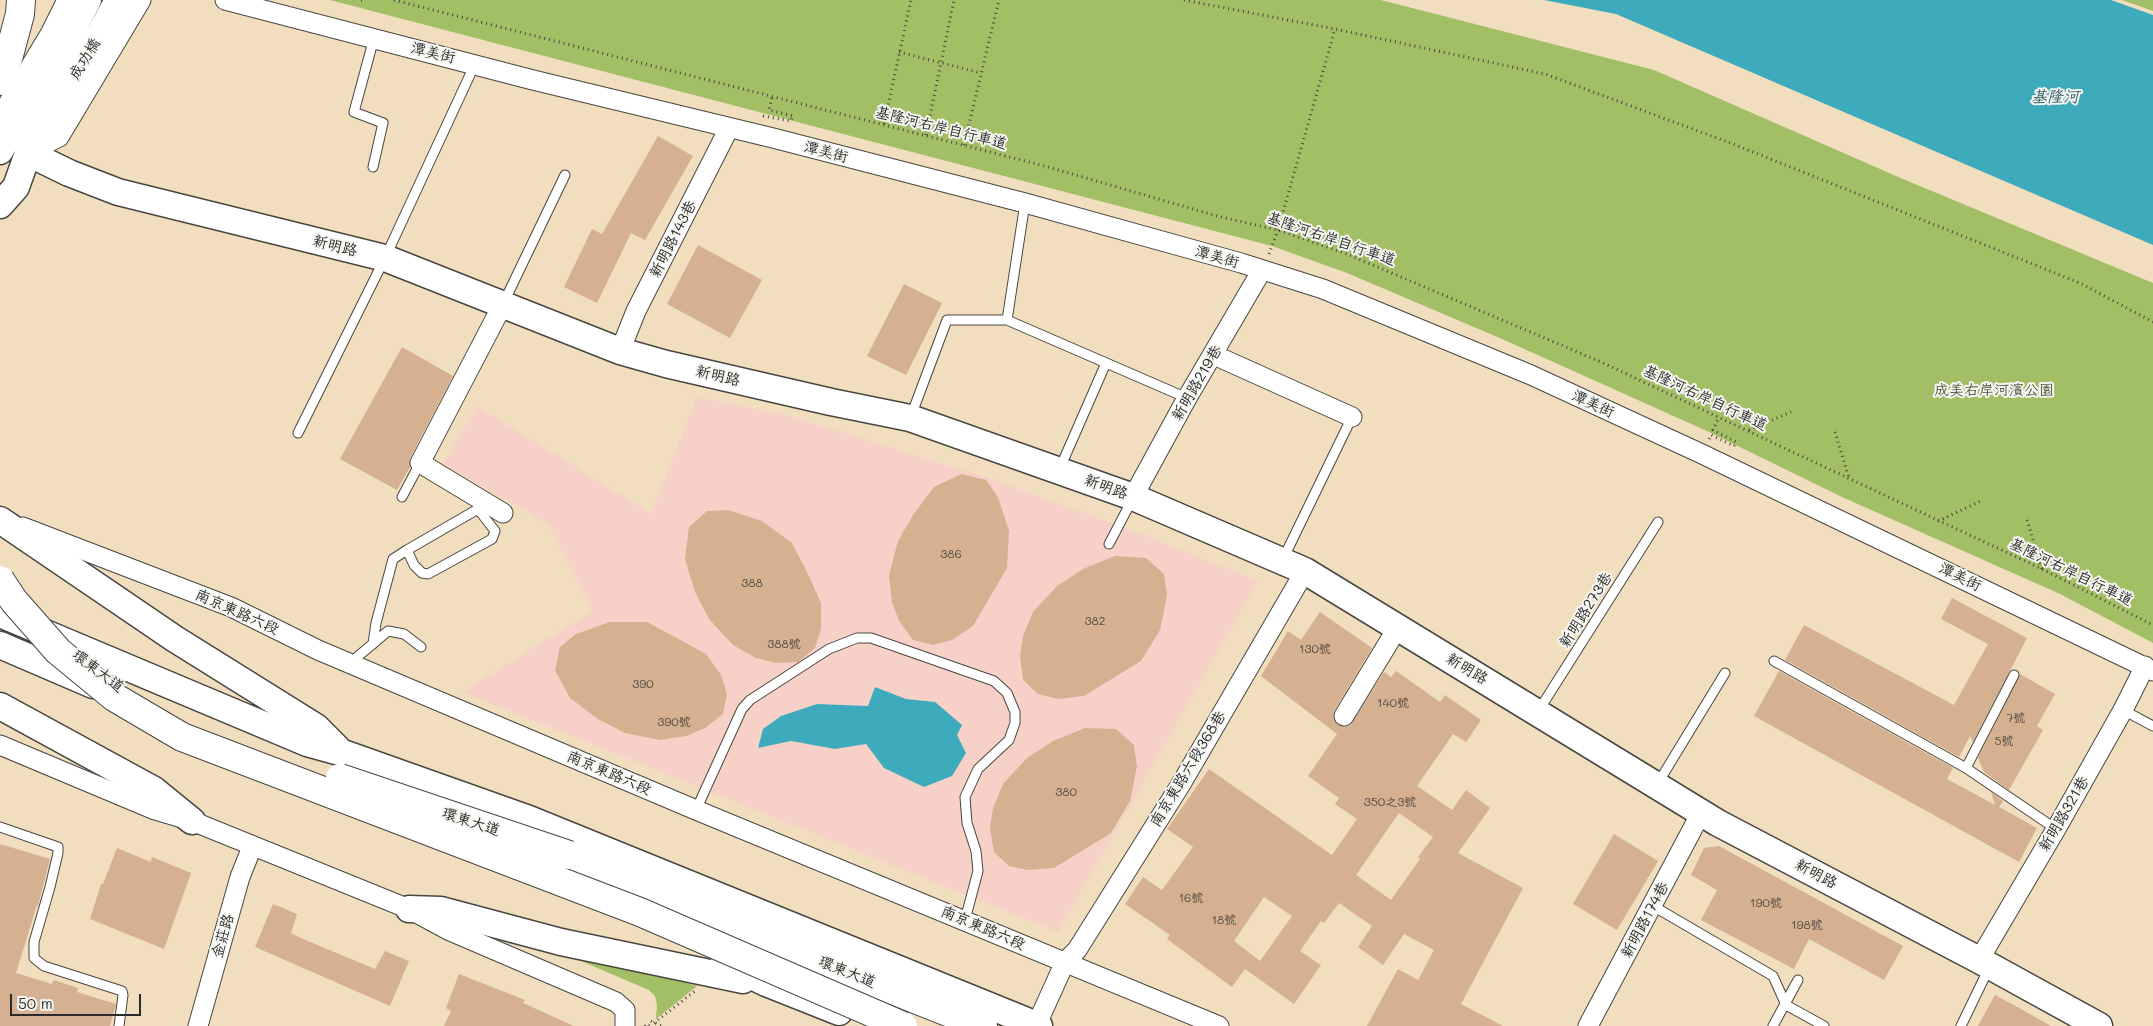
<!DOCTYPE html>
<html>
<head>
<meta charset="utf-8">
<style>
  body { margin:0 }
  #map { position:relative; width:2153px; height:1026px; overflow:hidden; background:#f0debe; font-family:Mali,sans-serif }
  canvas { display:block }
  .scale { position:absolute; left:10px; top:994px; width:131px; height:22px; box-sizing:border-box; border:2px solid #2b2b2b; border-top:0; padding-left:6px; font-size:15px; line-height:18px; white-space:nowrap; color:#2b2b2b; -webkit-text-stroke:4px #f6f6f2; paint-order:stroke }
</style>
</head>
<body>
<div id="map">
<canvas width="2153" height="1026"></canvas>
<div class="scale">50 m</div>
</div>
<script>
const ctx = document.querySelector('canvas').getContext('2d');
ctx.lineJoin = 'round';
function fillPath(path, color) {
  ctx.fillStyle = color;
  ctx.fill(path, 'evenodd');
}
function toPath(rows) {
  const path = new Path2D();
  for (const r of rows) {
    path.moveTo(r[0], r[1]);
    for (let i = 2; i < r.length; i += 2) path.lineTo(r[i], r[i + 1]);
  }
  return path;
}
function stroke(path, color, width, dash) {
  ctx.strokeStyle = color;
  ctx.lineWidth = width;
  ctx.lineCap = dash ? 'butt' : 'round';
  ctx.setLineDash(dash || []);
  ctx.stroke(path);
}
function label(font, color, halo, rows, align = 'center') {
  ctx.font = font + ' Mali,"LXGW WenKai TC",sans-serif';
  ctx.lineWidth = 4;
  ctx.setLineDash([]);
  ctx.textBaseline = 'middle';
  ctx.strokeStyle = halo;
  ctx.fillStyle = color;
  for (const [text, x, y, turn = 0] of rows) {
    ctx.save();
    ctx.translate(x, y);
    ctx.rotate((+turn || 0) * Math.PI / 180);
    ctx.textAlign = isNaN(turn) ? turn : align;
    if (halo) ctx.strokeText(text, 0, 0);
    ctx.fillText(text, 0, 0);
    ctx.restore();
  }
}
fillPath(toPath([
  [697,397,790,416,994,480,1141,534,1258,581,1058,932,462,692,593,611,548,524,443,464,477,406,651,514]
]), '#f7d1c7');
fillPath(toPath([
  [330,0,1381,0,1654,70,1903,179,2153,283,2153,643,2060,594,1842,497,1707,431,1502,339,1347,273,1272,246],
  [2122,0,2153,0,2153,11],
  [562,953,611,962,697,986,656,1019,657,1005,655,996,649,990]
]), '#a2bf66');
fillPath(toPath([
  [1544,0,2111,0,2153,15,2153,245,1616,14],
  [875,687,906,699,935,702,962,725,957,735,966,753,952,776,924,787,884,768,866,744,835,749,791,741,758,748,763,729,781,716,817,704,868,706]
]), '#3eabbd');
fillPath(toPath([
  [658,136,693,156,645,240,631,233,597,303,564,287,592,229,602,234],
  [698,245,762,280,730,338,667,304],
  [904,284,942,303,906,375,867,356],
  [402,347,453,376,410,458,410,467,397,490,340,459],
  [962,474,986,480,998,497,1009,531,1007,568,973,626,952,640,933,645,913,640,899,621,892,602,889,575,898,541,913,515,934,487],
  [728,510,762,521,792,543,808,574,821,603,821,629,815,648,798,662,776,663,756,658,733,645,709,619,695,592,685,559,689,527,707,511],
  [1115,556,1146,558,1164,574,1167,595,1160,630,1141,661,1084,696,1058,699,1038,694,1023,680,1020,656,1023,636,1033,612,1057,586,1083,569],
  [1952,598,2027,638,1973,742,1970,736,1959,757,1785,660,1804,625,1954,705,1988,644,1941,619],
  [1320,612,1372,648,1334,711,1333,716,1338,725,1344,727,1350,726,1384,672,1391,677,1396,671,1440,702,1445,695,1481,720,1466,742,1453,734,1417,786,1452,810,1466,790,1490,808,1458,853,1523,888,1461,1004,1503,1026,1367,1026,1398,969,1418,980,1434,950,1404,934,1383,965,1358,947,1372,926,1339,903,1324,923,1321,921,1300,951,1321,965,1294,1004,1245,969,1232,987,1167,939,1170,935,1125,904,1143,877,1162,890,1193,847,1167,829,1209,769,1332,855,1357,819,1335,804,1339,798,1308,776,1337,734,1261,676,1288,631,1301,640],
  [1399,813,1433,837,1418,857,1420,859,1391,900,1356,875],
  [1264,897,1292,916,1260,961,1234,941],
  [610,622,647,622,706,654,721,675,727,694,723,714,705,728,686,736,660,740,625,733,598,719,570,698,555,670,560,647,576,634],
  [1779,671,1953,768,1947,779,1995,805,1991,792,2003,801,1999,807,2037,828,2019,862,1754,716],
  [2020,674,2055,694,2037,726,2043,730,2009,790,1984,772,1978,758],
  [1085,728,1116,729,1134,745,1137,766,1130,801,1111,833,1054,868,1028,870,1009,866,994,852,990,828,993,808,1003,784,1027,758,1053,741],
  [1614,834,1658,861,1617,930,1573,904],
  [0,844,50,859,38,906,37,905,16,973,52,984,54,980,78,988,77,992,116,1004,110,1026,0,1026],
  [1719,846,1903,946,1884,980,1809,939,1794,969,1701,920,1717,890,1691,875,1704,848],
  [117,848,151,862,152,857,191,873,164,949,90,919,101,884,103,884],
  [273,904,297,914,291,933,303,939,375,969,385,951,409,961,390,1006,255,947],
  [459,974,525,1000,523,1003,574,1026,444,1026,451,1011,446,1008],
  [1995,995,2019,1008,2051,1026,1978,1026]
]), '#d5b091');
const lane = toPath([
  [373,167,383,123,354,112,374,38],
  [504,302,565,175],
  [1007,320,1025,203],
  [911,416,947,320,1007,320,1187,398],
  [298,433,385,258,475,64],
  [1060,468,1106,363],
  [402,497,420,463],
  [1109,544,1132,500],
  [1283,559,1352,417],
  [373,644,376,623,393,559,407,550,478,509,495,531,492,539,428,574,422,573,414,565,407,550],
  [1774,661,1966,768,2056,829],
  [350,663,388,631,404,634,421,647],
  [1539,710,1658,522],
  [2123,710,2153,726],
  [1966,768,2014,675],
  [1658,783,1725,673],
  [696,810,742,709,750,700,829,649,857,638,871,638,994,681,1007,693,1015,712,1015,723,1009,740,978,769,965,797,967,823,976,851,978,871,965,920],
  [0,827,58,847,58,853,50,887,34,942,34,958,44,966,122,991,123,995,119,1026],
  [1653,906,1773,976,1786,1005],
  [1786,1005,1824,1026],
  [1773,1026,1798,980],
  [1961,1026,1989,968]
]);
const street = toPath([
  [225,0,533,80,773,138,1025,203,1241,263,1323,289,1531,375,1702,454,2153,671],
  [6,134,9,102,50,34,67,0],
  [27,152,28,153,59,137,141,0],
  [620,351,636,311,729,128],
  [1214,355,1352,417],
  [1133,497,1187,398,1262,270],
  [503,513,420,463,503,304],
  [23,527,231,607,318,650,696,810,1219,1026],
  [1344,716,1398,627],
  [0,745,155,810,192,821,409,909,448,930,616,1002,625,1010,625,1026],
  [1979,960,2056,829,2123,710,2145,666],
  [198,1026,240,877,252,847],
  [1036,1026,1065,962,1077,950,1181,784,1305,571],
  [1588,1026,1701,813]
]);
const secondary = toPath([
  [0,151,27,103,64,46,88,0],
  [28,153,69,173,118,192,385,258,620,351,666,364,831,402,910,418,1133,497,1305,571,1718,823,1979,960,2099,1026],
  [0,205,16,187,28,153,48,117,84,63,118,0],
  [0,520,175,639,316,727,337,748],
  [0,614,307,743,343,753,529,819,1039,1026],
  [0,645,93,685],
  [0,706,154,790,192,821],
  [409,909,441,910,561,942,743,980],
  [724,962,766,983,839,1012]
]);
const highway = toPath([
  [0,81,9,55,20,14,21,0],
  [569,855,842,970,983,1026]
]);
stroke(lane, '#494641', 11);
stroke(street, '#494641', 21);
stroke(secondary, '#494641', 29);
stroke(highway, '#494641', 30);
stroke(toPath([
  [361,0,365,0],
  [394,0,1041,165,1217,216,1278,230,1347,254,1601,362,2042,569,2153,625],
  [1184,0,1335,29,1545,74,1733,144,2080,283,2153,322],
  [899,52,981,73],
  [763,116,791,121,793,116,769,110,772,97],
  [884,124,911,0],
  [926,135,954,0],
  [964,145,999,0],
  [1269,254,1278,230,1335,29],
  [1749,430,1791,412],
  [1835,432,1849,478],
  [1709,439,1711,435,1734,446,1736,442,1713,430,1719,417],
  [2027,520,2042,569],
  [1938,521,1983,500],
  [651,1021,662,1026],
  [654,1023,695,991],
  [645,1026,646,1024,651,1026]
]), '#494641', 3, [1, 4]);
stroke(lane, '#fff', 9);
stroke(street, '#fff', 19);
stroke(secondary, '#fff', 26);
stroke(highway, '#fff', 28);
const highwayBridge = toPath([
  [0,580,14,601,58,651,114,697,182,737,640,912,903,1026],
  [340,778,569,855]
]);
stroke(highwayBridge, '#494641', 30, []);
stroke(highwayBridge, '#fff', 28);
label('12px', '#564c44', null, [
  ["386",951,554],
  ["388",752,583],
  ["382",1095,621],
  ["388號",784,644],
  ["130號",1315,649],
  ["390",643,684],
  ["140號",1393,703],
  ["7號",2016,718],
  ["390號",674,722],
  ["5號",2004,741],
  ["380",1066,792],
  ["350之3號",1390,802],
  ["16號",1191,898],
  ["190號",1766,903],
  ["18號",1224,920],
  ["198號",1807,925]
]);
label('15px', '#2b2b2b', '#f6f6f2', [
  ["潭美街",433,53,14],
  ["成功橋",85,59,-59],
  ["基隆河右岸自行車道",941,128,14],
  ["潭美街",826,152,15],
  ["新明路143巷",673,239,-63],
  ["基隆河右岸自行車道",1331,239,19],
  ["新明路",335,246,14],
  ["潭美街",1217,257,16],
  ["新明路",718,376,13],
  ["新明路219巷",1197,383,-60],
  ["基隆河右岸自行車道",1705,398,25],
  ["潭美街",1593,404,25],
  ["新明路",1106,487,20],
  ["基隆河右岸自行車道",2071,572,26],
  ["潭美街",1960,577,26],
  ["新明路273巷",1586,610,-58],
  ["南京東路六段",237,612,24],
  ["新明路",1467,669,31],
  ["環東大道",98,671,37],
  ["南京東路六段368巷",1188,769,-59],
  ["南京東路六段",609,773,23],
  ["新明路321巷",2064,814,-60],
  ["環東大道",471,822,18],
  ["新明路",1816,874,28],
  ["新明路174巷",1645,920,-62],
  ["南京東路六段",983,928,23],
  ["金莊路",223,936,-74],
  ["環東大道",847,972,22]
]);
label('15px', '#4f573d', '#f6f6f2', [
  ["成美右岸河濱公園",1994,390]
]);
label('italic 16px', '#335e65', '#f6f6f2', [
  ["基隆河",2055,97]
]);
</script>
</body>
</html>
